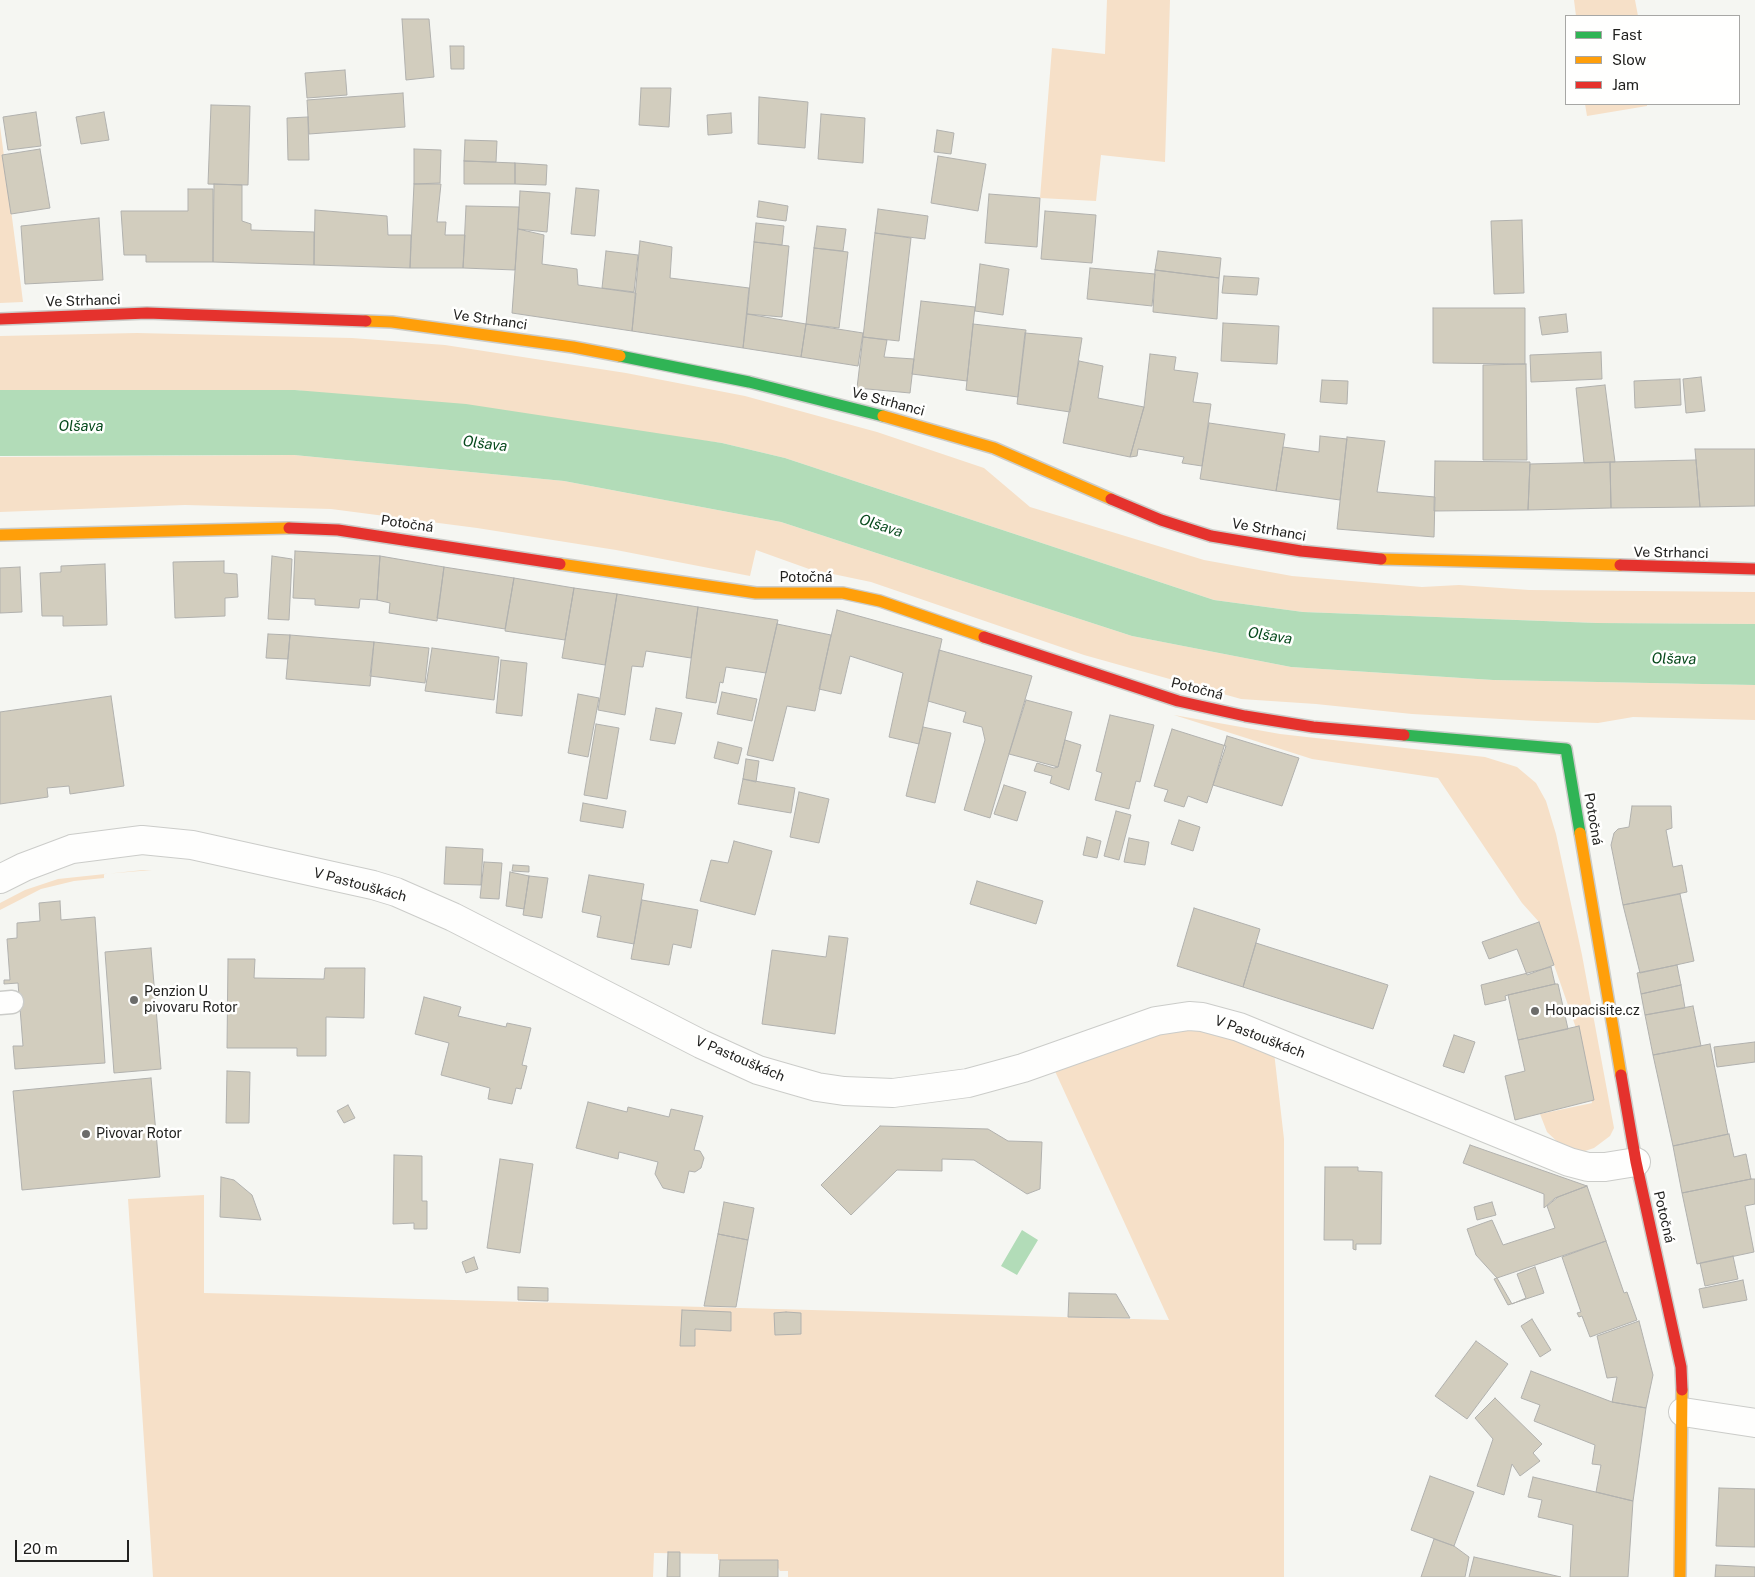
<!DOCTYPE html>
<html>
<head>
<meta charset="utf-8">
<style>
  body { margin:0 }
  #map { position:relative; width:1755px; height:1577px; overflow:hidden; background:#f5f6f2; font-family:"Public Sans",sans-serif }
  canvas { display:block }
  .legend { position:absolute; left:1565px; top:15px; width:175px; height:90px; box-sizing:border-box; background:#fffffe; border:1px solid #a7a7a5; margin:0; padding:6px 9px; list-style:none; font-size:15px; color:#222220 }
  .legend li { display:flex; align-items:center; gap:10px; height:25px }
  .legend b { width:25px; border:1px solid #a7a7a5 }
  .scale { position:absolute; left:15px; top:1540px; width:114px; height:22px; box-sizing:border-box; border:2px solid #222220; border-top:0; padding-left:6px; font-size:15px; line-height:18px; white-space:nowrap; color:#222220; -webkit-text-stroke:4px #fffffe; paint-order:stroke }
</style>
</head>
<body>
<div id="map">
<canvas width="1755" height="1577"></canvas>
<ul class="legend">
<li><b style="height:6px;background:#30b455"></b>Fast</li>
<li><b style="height:6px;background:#ff9f0a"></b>Slow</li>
<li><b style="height:6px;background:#e5322d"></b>Jam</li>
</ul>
<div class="scale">20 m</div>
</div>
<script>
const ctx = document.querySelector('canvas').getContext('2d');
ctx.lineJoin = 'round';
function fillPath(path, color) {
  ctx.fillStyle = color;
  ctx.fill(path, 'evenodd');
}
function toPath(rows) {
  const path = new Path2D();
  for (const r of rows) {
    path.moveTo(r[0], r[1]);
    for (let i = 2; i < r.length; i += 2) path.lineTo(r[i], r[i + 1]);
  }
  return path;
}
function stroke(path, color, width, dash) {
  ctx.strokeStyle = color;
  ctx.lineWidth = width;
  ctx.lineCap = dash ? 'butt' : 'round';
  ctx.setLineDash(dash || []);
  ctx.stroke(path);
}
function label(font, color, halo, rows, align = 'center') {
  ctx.font = font + ' "Public Sans",sans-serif';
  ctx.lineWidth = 5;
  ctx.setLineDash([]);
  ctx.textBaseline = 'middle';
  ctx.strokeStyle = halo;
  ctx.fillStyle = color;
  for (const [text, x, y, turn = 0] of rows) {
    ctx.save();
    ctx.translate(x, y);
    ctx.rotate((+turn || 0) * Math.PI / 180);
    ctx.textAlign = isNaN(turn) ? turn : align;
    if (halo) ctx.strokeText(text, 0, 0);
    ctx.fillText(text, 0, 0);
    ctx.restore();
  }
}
fillPath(toPath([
  [1107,0,1170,0,1165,162,1101,155,1096,201,1040,198,1052,48,1105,54],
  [1574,0,1635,0,1638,16,1576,16],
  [1585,104,1647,104,1647,106,1587,116],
  [0,126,21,286,23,302,0,303],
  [137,333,352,338,445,345,626,373,745,396,877,432,984,468,1030,507,1204,560,1292,576,1422,587,1459,585,1529,590,1755,592,1755,624,1597,623,1303,612,1214,600,785,458,722,443,295,390,0,390,0,336],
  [294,455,564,481,781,522,1132,636,1291,667,1493,680,1755,685,1755,720,1633,717,1598,723,1537,721,1412,714,1316,704,1241,699,1084,655,871,582,809,569,756,550,750,576,616,550,477,528,331,509,185,505,0,512,0,457],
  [1174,715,1280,734,1485,757,1517,767,1536,783,1546,801,1556,834,1582,955,1614,1128,1610,1136,1594,1148,1585,1151,1575,1151,1564,1148,1547,1132,1540,1114,1592,1103,1576,1028,1539,922,1522,903,1438,778,1312,759],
  [143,870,152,870,104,874,104,878,74,881,41,889,0,910,0,903,25,890,58,879],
  [1183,1029,1205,1029,1274,1052,1284,1139,1284,1577,788,1577,788,1571,780,1571,774,1561,718,1560,718,1554,654,1553,653,1577,153,1577,128,1199,204,1195,204,1293,1169,1320,1054,1069,1141,1037]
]), '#f6e0c8');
fillPath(toPath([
  [0,390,295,390,466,404,722,443,785,458,1214,600,1303,612,1597,623,1755,624,1755,685,1493,680,1291,667,1132,636,781,522,564,481,294,455,0,456],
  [1022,1230,1038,1240,1017,1275,1001,1266]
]), '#b2dcb8');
const building = toPath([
  [402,19,429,19,434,77,406,80,402,19],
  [450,46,464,46,464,69,451,69,450,46],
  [345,70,347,95,307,98,305,73,345,70],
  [641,88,671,88,669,127,639,125,641,88],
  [403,93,405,127,309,134,307,100,403,93],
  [759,97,808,102,805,148,758,144,759,97],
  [211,105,250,106,248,185,208,184,211,105],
  [36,112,41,146,8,150,3,117,36,112],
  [104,112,109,140,81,144,76,117,104,112],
  [731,113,732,133,708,135,707,115,731,113],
  [821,114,865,118,863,163,818,159,821,114],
  [308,117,309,160,288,160,287,118,308,117],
  [937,130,954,133,951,154,934,152,937,130],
  [465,140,497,141,496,162,464,161,465,140],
  [40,149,50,208,11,214,2,155,40,149],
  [414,149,441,150,440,183,414,184,414,149],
  [938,156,986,164,978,211,931,203,938,156],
  [464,161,515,163,515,184,464,184,464,161],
  [515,163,547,165,546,185,515,184,515,163],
  [214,184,242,185,242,221,251,224,251,230,314,232,314,265,213,262,214,184],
  [414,184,441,184,437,222,446,222,445,235,465,235,463,268,410,268,414,184],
  [576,188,599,190,595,236,571,234,576,188],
  [188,189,213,189,213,262,146,262,146,255,124,255,121,211,188,211,188,189],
  [520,191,550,193,547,232,518,229,520,191],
  [989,194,1040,198,1037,247,985,243,989,194],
  [759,201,788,206,786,221,757,217,759,201],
  [466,206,519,207,515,270,463,268,466,206],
  [878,209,928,216,925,239,875,233,878,209],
  [315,210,387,216,388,235,411,235,410,268,314,265,315,210],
  [1045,211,1096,215,1092,263,1041,259,1045,211],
  [99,218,103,280,25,284,21,226,99,218],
  [1522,220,1524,293,1494,294,1491,221,1522,220],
  [756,223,784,226,782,245,754,242,756,223],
  [817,226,846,229,843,251,814,248,817,226],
  [518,229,544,235,542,264,577,269,578,285,636,293,632,331,512,313,518,229],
  [875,233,911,238,899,341,863,337,875,233],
  [640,241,672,247,670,278,749,288,743,348,632,331,640,241],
  [754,242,789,246,782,317,747,314,754,242],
  [814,248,848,252,839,328,806,324,814,248],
  [606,251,638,255,634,292,602,288,606,251],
  [1158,251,1221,258,1219,278,1155,270,1158,251],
  [980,264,1009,269,1003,315,975,311,980,264],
  [1090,268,1155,274,1152,306,1087,299,1090,268],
  [1155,270,1219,278,1217,319,1153,312,1155,270],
  [1224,276,1259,278,1257,295,1222,293,1224,276],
  [921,301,975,307,967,381,912,374,921,301],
  [1433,308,1525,308,1525,364,1433,363,1433,308],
  [747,314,806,324,801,357,743,348,747,314],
  [1566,314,1568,332,1542,335,1539,317,1566,314],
  [1223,323,1279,326,1277,364,1221,361,1223,323],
  [806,324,863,333,858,366,801,357,806,324],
  [973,324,1026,330,1018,397,966,390,973,324],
  [1025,333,1082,338,1070,412,1017,404,1025,333],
  [863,337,887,340,884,357,914,359,910,393,857,388,863,337],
  [1601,352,1602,379,1531,382,1530,355,1601,352],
  [1150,354,1176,357,1174,370,1198,373,1193,402,1211,404,1202,466,1182,463,1184,457,1138,449,1137,456,1130,457,1144,407,1150,354],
  [1079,361,1103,366,1098,398,1144,407,1130,457,1063,443,1079,361],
  [1526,364,1527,460,1483,460,1483,365,1526,364],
  [1701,377,1705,411,1686,413,1683,379,1701,377],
  [1680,379,1681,405,1635,408,1634,381,1680,379],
  [1322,380,1348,381,1347,404,1320,402,1322,380],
  [1605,385,1615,462,1584,463,1576,388,1605,385],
  [1209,423,1285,434,1276,491,1200,479,1209,423],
  [1320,436,1347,439,1340,500,1276,491,1283,447,1319,452,1320,436],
  [1347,437,1385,441,1377,492,1435,497,1434,537,1337,529,1347,437],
  [1695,449,1755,449,1755,506,1700,507,1695,449],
  [1696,460,1700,507,1611,508,1610,462,1696,460],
  [1435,461,1530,462,1528,510,1434,511,1435,461],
  [1610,462,1611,508,1528,510,1530,464,1610,462],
  [295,551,380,556,377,600,360,599,359,608,315,605,315,599,293,598,295,551],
  [272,556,292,559,289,620,268,619,272,556],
  [380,556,444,567,437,621,389,613,390,603,377,600,380,556],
  [224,561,224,573,237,574,238,597,225,598,225,616,175,618,173,562,224,561],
  [105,564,107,625,63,626,63,616,42,616,40,573,61,572,61,566,105,564],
  [20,567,22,612,0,613,0,568,20,567],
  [444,567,514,578,505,629,437,618,444,567],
  [514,578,574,588,565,640,505,631,514,578],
  [574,588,617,594,605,665,562,658,574,588],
  [617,594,698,607,691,658,646,651,643,667,632,666,625,715,598,710,617,594],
  [698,607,778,620,766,673,726,667,723,683,720,682,716,703,686,698,698,607],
  [837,610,942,639,919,744,889,737,903,673,850,656,841,694,819,689,837,610],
  [777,624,831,635,815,711,787,706,773,761,747,755,777,624],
  [268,634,290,635,288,659,266,658,268,634],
  [290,635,374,642,370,686,286,679,290,635],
  [374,642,429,648,425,683,370,676,374,642],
  [432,648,499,657,494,700,425,691,432,648],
  [939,650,1032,676,990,818,964,810,985,740,982,727,963,722,966,712,928,701,939,650],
  [501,660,527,663,522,716,496,713,501,660],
  [722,692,757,699,752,721,717,714,722,692],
  [578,694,599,698,588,757,568,753,578,694],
  [111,696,124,786,70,794,69,786,47,788,48,797,0,804,0,712,111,696],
  [1026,700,1072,712,1058,767,1009,754,1026,700],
  [656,708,682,713,675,744,650,740,656,708],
  [1110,715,1154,725,1140,782,1136,781,1129,809,1095,800,1102,773,1096,771,1110,715],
  [596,724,619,728,607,799,584,795,596,724],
  [923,727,951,733,935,803,906,796,923,727],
  [1172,729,1226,746,1207,803,1188,796,1184,807,1164,801,1168,790,1154,786,1172,729],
  [1227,736,1299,758,1282,806,1213,785,1227,736],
  [1065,740,1081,745,1069,790,1050,783,1052,776,1034,771,1037,763,1054,768,1058,767,1065,740],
  [718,742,742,748,738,764,714,758,718,742],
  [746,759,759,761,756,782,743,779,746,759],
  [743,779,795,788,791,813,738,804,743,779],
  [1004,785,1026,792,1017,821,994,814,1004,785],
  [799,792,829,799,819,843,790,837,799,792],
  [583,803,626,811,623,828,580,821,583,803],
  [1632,806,1671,806,1672,828,1666,830,1673,867,1682,865,1687,892,1623,905,1611,845,1614,833,1618,829,1629,827,1632,806],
  [1116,811,1131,815,1119,860,1104,856,1116,811],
  [1179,820,1200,827,1193,851,1171,844,1179,820],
  [1087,837,1101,841,1097,858,1083,855,1087,837],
  [1129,838,1149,842,1145,865,1124,862,1129,838],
  [734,841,772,851,755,915,700,901,711,860,728,863,734,841],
  [446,847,483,849,481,885,444,884,446,847],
  [484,862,502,863,499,899,480,898,484,862],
  [513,865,529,866,529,872,512,871,513,865],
  [510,872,529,876,524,909,506,906,510,872],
  [589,875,644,884,634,944,597,937,601,916,582,912,589,875],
  [529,876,548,878,542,918,523,915,529,876],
  [977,881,1043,901,1036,924,970,904,977,881],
  [1680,894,1694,961,1640,973,1623,905,1680,894],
  [642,900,698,910,691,948,673,944,669,965,631,959,642,900],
  [60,901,61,920,95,917,105,1063,15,1069,13,1046,23,1046,18,983,4,984,4,980,10,980,7,939,17,938,17,923,40,921,39,903,60,901],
  [1194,908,1260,929,1243,987,1177,966,1194,908],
  [1539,922,1554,965,1527,975,1517,949,1489,959,1482,942,1539,922],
  [829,936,848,938,835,1034,762,1024,772,950,826,957,829,936],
  [1256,943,1388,985,1373,1029,1243,987,1256,943],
  [151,948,161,1069,114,1073,105,952,151,948],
  [228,959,255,959,254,978,324,979,325,968,365,968,364,1018,326,1017,326,1056,297,1056,297,1048,227,1048,228,959],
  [1677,965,1681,985,1641,994,1637,973,1677,965],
  [1551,967,1555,984,1508,995,1505,996,1506,1000,1485,1005,1481,985,1551,967],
  [1555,984,1558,984,1568,1029,1518,1040,1508,995,1555,984],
  [1681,985,1685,1008,1645,1015,1641,994,1681,985],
  [424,997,461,1007,458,1016,506,1027,507,1023,531,1028,522,1065,527,1066,521,1089,516,1088,512,1104,488,1099,490,1088,441,1075,449,1043,415,1034,424,997],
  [1693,1006,1701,1046,1653,1055,1645,1015,1693,1006],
  [1579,1026,1594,1100,1515,1120,1505,1076,1525,1071,1518,1040,1579,1026],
  [1454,1035,1475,1042,1464,1073,1443,1066,1454,1035],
  [1755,1042,1755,1062,1717,1067,1714,1047,1755,1042],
  [1710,1044,1728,1134,1673,1146,1653,1055,1710,1044],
  [227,1071,250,1072,249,1123,226,1123,227,1071],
  [151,1078,160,1177,22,1190,13,1091,151,1078],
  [588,1102,627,1112,628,1107,669,1117,671,1109,703,1116,694,1150,700,1151,704,1158,701,1168,695,1172,689,1171,684,1193,663,1188,655,1174,658,1162,619,1152,618,1159,576,1148,588,1102],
  [348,1105,355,1118,344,1123,337,1111,348,1105],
  [880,1126,988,1129,1008,1141,1042,1142,1040,1189,1027,1194,974,1160,942,1159,942,1171,897,1170,851,1215,821,1185,880,1126],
  [1729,1134,1734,1157,1746,1154,1751,1179,1682,1193,1673,1146,1729,1134],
  [1470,1145,1587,1186,1555,1198,1544,1208,1544,1194,1463,1163,1470,1145],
  [394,1155,422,1156,422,1201,427,1201,427,1229,414,1229,414,1223,393,1224,394,1155],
  [500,1159,533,1164,520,1253,487,1248,500,1159],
  [1325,1167,1358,1167,1358,1171,1382,1172,1381,1244,1356,1244,1356,1250,1353,1249,1353,1240,1324,1240,1325,1167],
  [221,1177,234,1180,252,1195,261,1220,220,1217,221,1177],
  [1751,1179,1755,1179,1755,1204,1745,1206,1754,1252,1697,1264,1682,1193,1751,1179],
  [1587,1186,1606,1241,1497,1278,1476,1255,1467,1229,1492,1220,1503,1245,1555,1228,1547,1206,1558,1197,1587,1186],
  [724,1202,754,1208,748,1240,718,1234,724,1202],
  [1492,1202,1496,1215,1477,1220,1474,1207,1492,1202],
  [718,1234,748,1240,736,1307,704,1306,718,1234],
  [1606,1241,1624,1293,1627,1292,1637,1320,1590,1337,1582,1316,1579,1317,1577,1313,1581,1312,1562,1257,1606,1241],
  [1733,1256,1738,1279,1705,1286,1700,1263,1733,1256],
  [474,1257,478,1269,466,1273,462,1262,474,1257],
  [1535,1267,1544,1293,1508,1305,1494,1279,1497,1278,1512,1304,1526,1298,1517,1274,1535,1267],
  [1743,1280,1747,1300,1703,1308,1699,1289,1743,1280],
  [518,1287,548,1288,548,1301,518,1300,518,1287],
  [1069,1293,1116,1294,1130,1318,1068,1317,1069,1293],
  [682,1310,731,1312,731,1331,695,1329,695,1346,680,1346,682,1310],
  [786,1312,801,1313,801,1334,775,1335,774,1313,786,1312],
  [1532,1319,1551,1350,1540,1357,1521,1326,1532,1319],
  [1639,1321,1653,1375,1646,1408,1612,1402,1617,1377,1607,1378,1597,1336,1639,1321],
  [1476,1341,1508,1364,1467,1419,1435,1396,1476,1341],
  [1531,1371,1612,1402,1646,1408,1633,1501,1596,1492,1601,1465,1592,1464,1595,1445,1534,1421,1540,1405,1521,1398,1531,1371],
  [1495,1398,1542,1444,1533,1453,1540,1461,1520,1476,1512,1464,1504,1495,1477,1486,1493,1439,1475,1418,1495,1398],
  [1430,1476,1474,1492,1454,1546,1411,1530,1430,1476],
  [1533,1477,1633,1501,1628,1577,1570,1577,1573,1525,1538,1517,1542,1500,1528,1497,1533,1477],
  [1719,1488,1755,1489,1755,1547,1716,1546,1719,1488],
  [1434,1539,1454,1546,1469,1557,1465,1577,1421,1577,1434,1539],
  [668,1552,680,1552,680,1577,667,1577,668,1552],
  [1474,1557,1561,1577,1469,1577,1474,1557],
  [720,1560,778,1560,778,1577,719,1577,720,1560],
  [1716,1565,1755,1567,1755,1577,1715,1577,1716,1565]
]);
fillPath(building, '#d2cdbe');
stroke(building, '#b1b1ae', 1);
const lane = toPath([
  [0,1003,12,1002]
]);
const street = toPath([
  [0,879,24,867,72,849,142,840,192,845,373,885,396,892,453,917,701,1044,758,1070,817,1087,844,1091,893,1093,968,1083,1023,1068,1156,1021,1189,1016,1202,1017,1239,1027,1569,1162,1588,1167,1605,1167,1636,1162],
  [1683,1412,1755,1423]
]);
const fast = toPath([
  [620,356,749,382,883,416],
  [1404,735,1566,749,1580,833]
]);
const slow = toPath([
  [366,321,392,322,573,347,620,356],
  [883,416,994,448,1111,499],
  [0,535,289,528],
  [1381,559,1620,565],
  [560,564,756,593,843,593,880,601,984,637],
  [1580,833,1621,1075],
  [1680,1577,1682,1390]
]);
const jam = toPath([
  [0,319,147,313,366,321],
  [1111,499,1161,520,1211,536,1301,551,1381,559],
  [289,528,338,530,560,564],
  [1620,565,1755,569],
  [984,637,1178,701,1245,716,1313,727,1404,735],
  [1621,1075,1636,1162,1681,1367,1682,1390]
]);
stroke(lane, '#cbccc9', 25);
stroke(street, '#cbccc9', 30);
stroke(fast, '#cbccc9', 14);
stroke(slow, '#cbccc9', 14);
stroke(jam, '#cbccc9', 14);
stroke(lane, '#fefefd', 22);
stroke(street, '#fefefd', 28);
stroke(fast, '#30b455', 11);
stroke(slow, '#ff9f0a', 11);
stroke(jam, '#e5322d', 11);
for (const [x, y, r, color] of [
  [134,1000,5,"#6c6c6a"],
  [1535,1011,5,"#6c6c6a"],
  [86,1134,5,"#6c6c6a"]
]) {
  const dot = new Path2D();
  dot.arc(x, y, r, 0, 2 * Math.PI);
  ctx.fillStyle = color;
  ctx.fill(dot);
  stroke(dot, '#fffffe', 2);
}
label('14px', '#222220', '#fffffe', [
  ["Ve Strhanci",83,301,-2],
  ["Ve Strhanci",490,320,8],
  ["Ve Strhanci",888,402,15],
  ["Potočná",407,524,8],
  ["Ve Strhanci",1269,530,10],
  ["Ve Strhanci",1671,553,1],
  ["Potočná",806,578],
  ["Potočná",1197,689,14],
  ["Potočná",1593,819,80],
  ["V Pastouškách",360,885,15],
  ["V Pastouškách",1260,1037,21],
  ["V Pastouškách",740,1059,23],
  ["Potočná",1664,1217,77]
]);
label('14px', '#222220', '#fffffe', [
  ["Penzion U",144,992],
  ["pivovaru Rotor",144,1008],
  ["Houpacisite.cz",1545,1011],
  ["Pivovar Rotor",96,1134]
], 'left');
label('italic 15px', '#074a1d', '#fffffe', [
  ["Olšava",81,426],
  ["Olšava",485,444,7],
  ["Olšava",881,526,18],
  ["Olšava",1270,636,9],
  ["Olšava",1674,659,1]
]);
</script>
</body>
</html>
